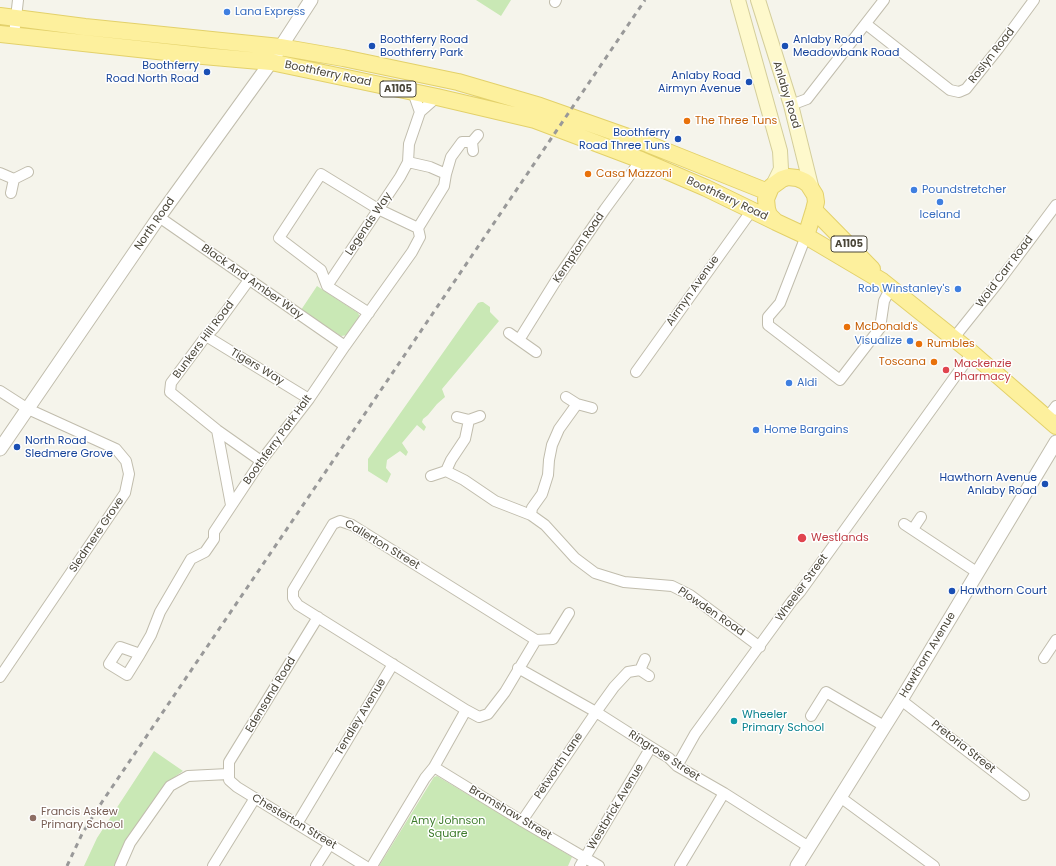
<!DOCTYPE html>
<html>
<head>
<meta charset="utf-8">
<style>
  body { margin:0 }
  canvas { display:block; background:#f5f4eb }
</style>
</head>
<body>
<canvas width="1056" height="866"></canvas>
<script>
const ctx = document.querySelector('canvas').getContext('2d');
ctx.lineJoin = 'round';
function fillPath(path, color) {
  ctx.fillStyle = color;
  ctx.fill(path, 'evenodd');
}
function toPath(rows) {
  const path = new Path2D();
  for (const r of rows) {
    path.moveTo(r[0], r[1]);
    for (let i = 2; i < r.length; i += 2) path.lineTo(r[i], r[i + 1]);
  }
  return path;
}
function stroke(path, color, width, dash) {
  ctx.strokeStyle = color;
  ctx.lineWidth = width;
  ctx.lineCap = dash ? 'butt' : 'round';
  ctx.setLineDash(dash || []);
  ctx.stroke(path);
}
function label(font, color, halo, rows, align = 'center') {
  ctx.font = font + ' Poppins,sans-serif';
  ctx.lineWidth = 3;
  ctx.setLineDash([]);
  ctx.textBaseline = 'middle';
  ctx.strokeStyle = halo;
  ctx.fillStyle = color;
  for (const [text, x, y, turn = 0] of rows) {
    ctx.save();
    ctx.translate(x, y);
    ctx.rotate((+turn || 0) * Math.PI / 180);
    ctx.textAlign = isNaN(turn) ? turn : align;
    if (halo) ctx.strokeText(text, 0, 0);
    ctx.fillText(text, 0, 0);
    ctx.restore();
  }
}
fillPath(toPath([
  [476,0,511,0,501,16],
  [317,286,358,313,361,319,348,335,341,336,301,310],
  [481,302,483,302,490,307,490,312,499,321,442,389,445,397,437,404,428,415,423,419,422,422,426,427,424,431,417,425,402,443,408,452,406,456,400,451,387,460,386,468,391,474,387,483,368,471,368,459,478,303],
  [154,751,183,771,166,783,117,866,84,866,97,838],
  [437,776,572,857,568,866,379,866,434,777]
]), '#c9e8b5');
const minor = toPath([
  [555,2,556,0],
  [866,24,950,90,959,92,966,89,998,49,1034,0],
  [14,35,18,0],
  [413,92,420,112],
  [791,105,807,99,884,0],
  [473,151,472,142,478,135],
  [0,173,14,179],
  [446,174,451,157,462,142,472,142],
  [11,193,14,179,28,172],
  [159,217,345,346],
  [806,236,780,303,768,317,768,325,840,380,880,328,884,301,891,287],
  [249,280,214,328,206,336,171,383,170,392,217,430,261,461],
  [327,286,321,270,279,238,321,174,378,209,418,228],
  [369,313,327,286,400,177,408,162,409,144,420,112,437,97],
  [509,333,536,352],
  [206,336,309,399],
  [953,339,997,284,1056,205],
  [519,340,557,279,605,209,641,160],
  [636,372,752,210],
  [0,391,28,409,116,449,126,461,129,474,125,493,0,677],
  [566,397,577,404,592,408],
  [457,417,469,420,480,416],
  [1047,418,1056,406],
  [217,430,231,505],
  [446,471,451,460,465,439,469,420],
  [431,476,446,471,464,480,495,501,531,515,545,525,575,558,595,573,624,582,672,586,690,595,760,647],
  [531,515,532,508,542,494,548,475,549,460,552,445,559,429,577,404],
  [904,524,978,573],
  [913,529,921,517],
  [318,617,229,762,229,780,237,787,365,866],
  [140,654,127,675,109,664,120,647,140,654,151,635,160,612,191,559,205,552,214,539,214,532,261,461,309,399,345,346,412,252,420,237,418,228,444,186,446,174,430,167,408,162],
  [1044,658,1056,640],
  [518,668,596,712,651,747,669,758,677,766,724,793,809,847],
  [640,670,645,659],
  [901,700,1024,795],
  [466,710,298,605,293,598,293,590,333,524,340,521,352,525,536,640,553,639,569,613],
  [811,716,826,692,884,726],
  [677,766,695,734,792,601,800,592,972,353],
  [434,767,466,710,479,717,488,714,505,692,536,640],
  [840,797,934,866],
  [522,821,596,712,614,687,628,672,640,670,649,676],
  [297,824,393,664],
  [120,866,130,843,170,786,188,776,228,774],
  [213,866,255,798],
  [316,866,330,844],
  [372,866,425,778,434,767,522,821,599,866],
  [580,866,651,747],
  [680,866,724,793]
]);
const tertiary = toPath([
  [0,449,159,217,271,62,311,0],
  [797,866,901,700,1056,442]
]);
const secondary = toPath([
  [738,0,780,151,781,169,774,183],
  [758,0,791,105,812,190]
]);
const primary = toPath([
  [0,16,85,27,280,47,343,58,458,82,540,106,648,144,768,192],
  [0,34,203,56,271,62,437,97,535,120,641,160,706,188,776,222],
  [814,210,872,269],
  [806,236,814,210,816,202,815,195,808,184,804,181,797,178,788,177,782,179,771,187,766,199,767,209,769,215,776,222,806,236,882,281,972,353,1056,426]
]);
stroke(minor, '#c1bdad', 12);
stroke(tertiary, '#c1bdad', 15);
stroke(secondary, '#d4ce9b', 16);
stroke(primary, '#e3d16b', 18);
stroke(minor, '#fff', 10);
stroke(tertiary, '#fff', 13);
stroke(secondary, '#fef9cc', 14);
stroke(primary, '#fdf09d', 16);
stroke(toPath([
  [67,866,82,834,102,802,645,0]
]), '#999', 3, [5, 5]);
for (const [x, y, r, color] of [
  [227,12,4,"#3f7fe0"],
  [372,46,4,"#1a4fb4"],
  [785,46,4,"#1a4fb4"],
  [207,72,4,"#1a4fb4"],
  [749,82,4,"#1a4fb4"],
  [687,121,4,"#e8710a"],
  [678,139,4,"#1a4fb4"],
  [588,174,4,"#e8710a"],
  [914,190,4,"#3f7fe0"],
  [940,202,4,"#3f7fe0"],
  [958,289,4,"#3f7fe0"],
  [847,327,4,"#e8710a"],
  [910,341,4,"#3f7fe0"],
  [919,344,4,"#e8710a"],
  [934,362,4,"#e8710a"],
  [946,370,4,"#e0444e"],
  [789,383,4,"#3f7fe0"],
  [756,430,4,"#3f7fe0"],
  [17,447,4,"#1a4fb4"],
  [1045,484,4,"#1a4fb4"],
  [802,538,5,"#e0444e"],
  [952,591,4,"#1a4fb4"],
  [734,721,4,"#0f9aa8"],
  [33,818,4,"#8d6e63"]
]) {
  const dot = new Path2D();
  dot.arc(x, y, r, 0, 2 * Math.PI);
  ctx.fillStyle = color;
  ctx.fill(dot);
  stroke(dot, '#fff', 1.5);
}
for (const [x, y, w] of [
  [398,89,36],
  [849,244,36]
]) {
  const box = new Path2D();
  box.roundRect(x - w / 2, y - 8, w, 16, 3);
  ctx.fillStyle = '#fff';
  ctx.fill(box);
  stroke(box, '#4a4639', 1);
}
label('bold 10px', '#4a4639', null, [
  ["A1105",398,89],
  ["A1105",849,244]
]);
label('11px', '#366cbe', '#fff', [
  ["Lana Express",235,12],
  ["Poundstretcher",922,190],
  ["Iceland",940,215,"center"],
  ["Rob Winstanley's",950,289,"right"],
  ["Visualize",902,341,"right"],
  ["Aldi",797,383],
  ["Home Bargains",764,430]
], 'left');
label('11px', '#164399', '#fff', [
  ["Boothferry Road",380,40],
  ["Boothferry Park",380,53],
  ["Anlaby Road",793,40],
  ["Meadowbank Road",793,53],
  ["Boothferry",199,66,"right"],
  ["Road North Road",199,79,"right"],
  ["Anlaby Road",741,76,"right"],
  ["Airmyn Avenue",741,89,"right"],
  ["Boothferry",670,133,"right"],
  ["Road Three Tuns",670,146,"right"],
  ["North Road",25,441],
  ["Sledmere Grove",25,454],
  ["Hawthorn Avenue",1037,478,"right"],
  ["Anlaby Road",1037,491,"right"],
  ["Hawthorn Court",960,591]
], 'left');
label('11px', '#4a4639', '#fff', [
  ["Roslyn Road",992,56,-52],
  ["Boothferry Road",328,74,12],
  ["Anlaby Road",786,95,73],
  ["Boothferry Road",727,199,25],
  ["North Road",155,224,-55],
  ["Legends Way",369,224,-56],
  ["Kempton Road",579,248,-56],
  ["Wold Carr Road",1005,272,-53],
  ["Black And Amber Way",252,282,35],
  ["Airmyn Avenue",693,291,-55],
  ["Bunkers Hill Road",204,340,-53],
  ["Tigers Way",257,367,31],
  ["Boothferry Park Halt",278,440,-54],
  ["Sledmere Grove",97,535,-56],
  ["Callerton Street",382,545,31],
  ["Wheeler Street",802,588,-54],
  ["Plowden Road",711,612,34],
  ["Hawthorn Avenue",928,655,-59],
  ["Edensand Road",271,695,-59],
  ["Tendley Avenue",361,717,-59],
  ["Pretoria Street",963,747,38],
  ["Ringrose Street",664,756,33],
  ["Petworth Lane",559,766,-56],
  ["Westbrick Avenue",616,807,-59],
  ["Bramshaw Street",510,813,31],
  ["Chesterton Street",294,822,31]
]);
label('11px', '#c56008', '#fff', [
  ["The Three Tuns",695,121],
  ["Casa Mazzoni",596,174],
  ["McDonald's",855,327],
  ["Rumbles",927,344],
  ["Toscana",926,362,"right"]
], 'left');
label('11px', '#be3a42', '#fff', [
  ["Mackenzie",954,364],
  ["Pharmacy",954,377],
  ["Westlands",811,538]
], 'left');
label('11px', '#0d838f', '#fff', [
  ["Wheeler",742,715],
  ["Primary School",742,728]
], 'left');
label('11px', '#785e54', '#fff', [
  ["Francis Askew",41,812],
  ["Primary School",41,825]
], 'left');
label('11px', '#3e7c2c', '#fff', [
  ["Amy Johnson",448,821],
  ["Square",448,834]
]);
</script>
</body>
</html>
